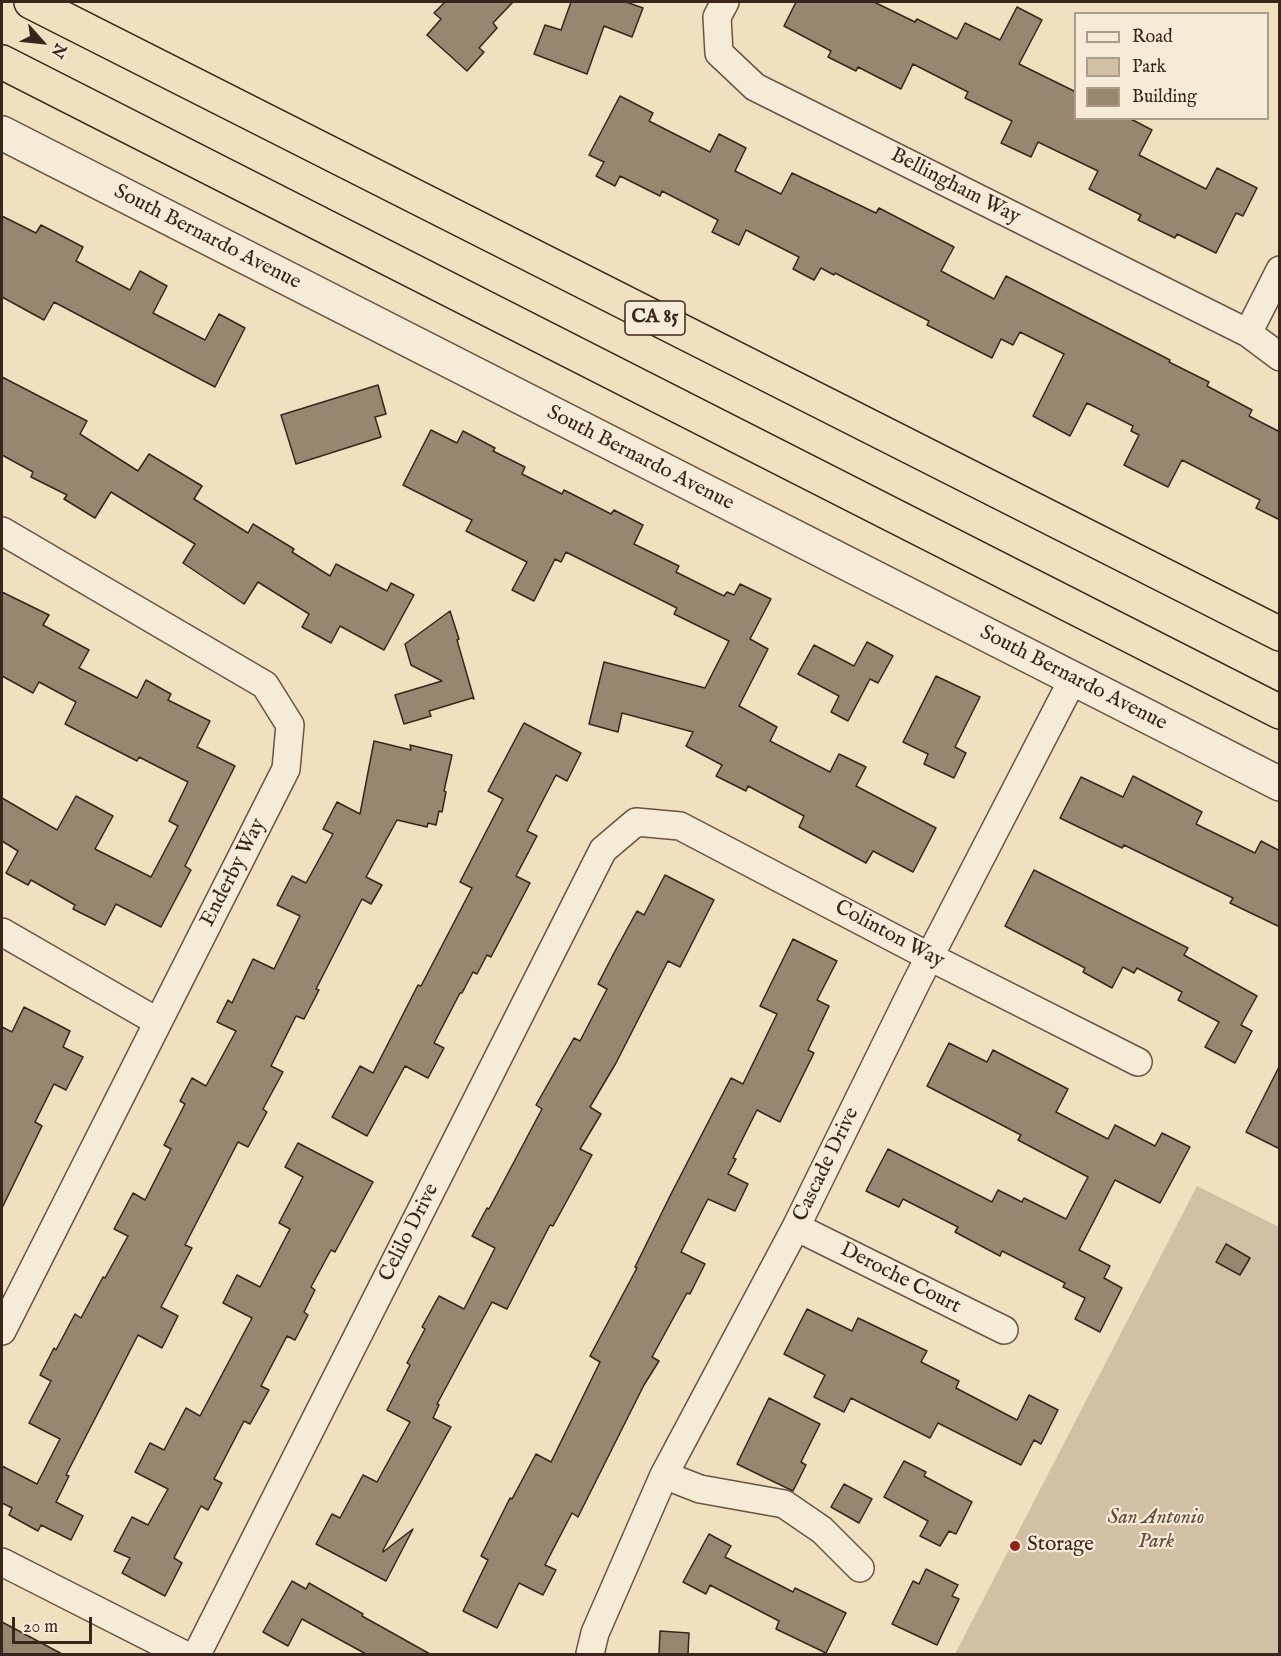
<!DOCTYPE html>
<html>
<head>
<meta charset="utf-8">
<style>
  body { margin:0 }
  #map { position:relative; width:1281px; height:1656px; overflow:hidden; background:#f1e0c0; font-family:"IM FELL English",serif }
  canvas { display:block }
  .frame { position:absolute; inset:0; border:3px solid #3a251a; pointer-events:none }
  .legend { position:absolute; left:1074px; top:12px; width:195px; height:108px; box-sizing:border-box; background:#f6ebd6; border:2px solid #ab9c8b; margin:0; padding:8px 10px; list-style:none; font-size:18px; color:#3a251a }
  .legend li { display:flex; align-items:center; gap:12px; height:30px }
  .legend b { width:30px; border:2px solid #ab9c8b }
  .north { position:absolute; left:12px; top:12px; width:60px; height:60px; -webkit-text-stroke:4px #f6ebd6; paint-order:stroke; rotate:117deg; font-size:16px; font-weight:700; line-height:24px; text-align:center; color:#3a251a }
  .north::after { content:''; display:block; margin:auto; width:21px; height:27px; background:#3a251a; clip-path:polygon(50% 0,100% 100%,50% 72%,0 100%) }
  .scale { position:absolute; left:12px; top:1617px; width:80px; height:27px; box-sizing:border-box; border:3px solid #3a251a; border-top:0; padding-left:8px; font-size:18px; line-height:21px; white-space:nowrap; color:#3a251a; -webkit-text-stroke:4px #f6ebd6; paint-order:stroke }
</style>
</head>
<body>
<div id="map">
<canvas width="1281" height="1656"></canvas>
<div class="frame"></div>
<ul class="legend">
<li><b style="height:8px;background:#f6ebd6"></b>Road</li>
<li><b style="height:16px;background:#d2c0a4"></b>Park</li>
<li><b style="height:16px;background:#998670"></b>Building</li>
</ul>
<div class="north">N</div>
<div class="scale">20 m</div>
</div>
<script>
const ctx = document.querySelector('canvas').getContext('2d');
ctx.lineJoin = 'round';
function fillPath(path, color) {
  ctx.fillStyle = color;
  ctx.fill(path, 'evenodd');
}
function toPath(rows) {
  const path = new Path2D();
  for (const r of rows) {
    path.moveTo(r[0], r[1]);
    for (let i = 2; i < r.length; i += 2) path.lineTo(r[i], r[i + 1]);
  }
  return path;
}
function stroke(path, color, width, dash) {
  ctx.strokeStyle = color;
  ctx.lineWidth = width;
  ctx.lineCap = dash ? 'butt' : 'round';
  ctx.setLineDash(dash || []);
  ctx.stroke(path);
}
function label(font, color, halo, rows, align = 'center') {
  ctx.font = font + ' "IM FELL English",serif';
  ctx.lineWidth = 4.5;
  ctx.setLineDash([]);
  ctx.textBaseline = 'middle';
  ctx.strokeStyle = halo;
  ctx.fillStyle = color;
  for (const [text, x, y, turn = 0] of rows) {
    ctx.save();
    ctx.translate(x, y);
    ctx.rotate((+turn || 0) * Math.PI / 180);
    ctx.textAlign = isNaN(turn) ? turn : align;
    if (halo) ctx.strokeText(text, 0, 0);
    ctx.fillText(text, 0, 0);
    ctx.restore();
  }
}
fillPath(toPath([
  [1197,1186,1279,1227,1279,1654,955,1654]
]), '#d2c0a4');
const building = toPath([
  [445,2,513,2,493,23,497,28,479,48,484,52,467,71,427,35,441,19,434,13,445,2],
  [571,2,626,2,643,8,632,37,604,26,587,74,534,54,545,25,561,30,571,2],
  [796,2,874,2,915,22,917,19,957,39,965,23,1000,40,1017,7,1042,20,1019,64,1076,92,1076,118,1129,118,1152,130,1139,155,1206,189,1217,168,1257,188,1243,216,1236,213,1216,253,1177,234,1175,238,1138,220,1141,215,1089,189,1098,171,1038,142,1031,157,1001,143,1012,121,965,98,968,92,913,64,901,89,858,67,856,71,828,57,831,51,784,26,796,2],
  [620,96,653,113,649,121,710,152,719,134,746,148,735,171,781,194,792,173,876,213,879,208,954,247,941,271,994,299,1006,276,1170,360,1169,362,1209,382,1207,386,1252,410,1249,416,1280,432,1280,520,1256,508,1260,500,1182,460,1168,487,1124,465,1139,435,1131,431,1133,426,1087,403,1070,436,1033,416,1064,354,1020,332,1013,345,1001,339,992,358,927,325,929,321,835,273,834,275,821,268,814,280,793,269,799,257,746,230,739,245,712,232,718,220,662,191,660,196,620,176,615,186,596,176,604,162,589,155,620,96],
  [2,216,36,233,41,225,83,247,76,261,130,290,140,271,167,286,153,313,205,340,219,314,245,328,215,387,54,302,44,320,2,297,2,216],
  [2,377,87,421,80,434,138,471,149,454,202,486,194,499,248,533,253,524,294,549,292,552,330,576,336,564,387,591,391,583,414,595,384,650,340,626,331,643,302,627,309,614,258,582,244,604,183,563,195,544,111,492,95,518,64,499,67,495,31,477,33,472,2,455,2,377],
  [378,385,386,414,375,417,381,437,296,464,281,415,378,385],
  [431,430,457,443,463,431,495,448,493,451,525,467,522,474,562,494,564,490,611,514,614,510,643,525,634,544,679,566,676,572,724,596,727,592,734,595,740,584,771,599,750,639,768,649,739,706,777,727,770,741,830,772,839,754,866,767,856,786,936,828,913,872,873,851,866,863,799,827,804,816,748,786,746,791,716,776,722,765,686,746,693,732,622,713,618,732,589,724,604,662,705,688,729,641,674,614,677,608,566,552,561,562,555,559,534,601,512,590,527,562,466,531,472,520,403,485,431,430],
  [2,592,49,615,43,625,89,650,79,668,137,698,146,680,171,694,168,700,210,721,197,747,235,766,185,866,191,870,161,927,116,904,105,925,73,909,75,905,31,880,28,885,6,873,18,851,2,841,2,798,57,830,76,796,113,816,95,849,151,877,178,826,169,821,188,782,139,757,137,761,65,724,76,702,39,682,33,693,2,676,2,592],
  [450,611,459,639,457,640,474,699,472,698,429,711,431,716,404,724,395,695,442,681,411,665,405,644,450,611],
  [867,642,893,656,878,683,870,679,848,721,831,712,839,696,798,674,814,645,854,666,867,642],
  [936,676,980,697,955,747,966,753,954,778,924,764,928,754,903,742,936,676],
  [524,723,581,753,567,781,556,775,527,831,537,836,516,876,530,883,491,957,487,955,477,974,473,972,462,993,460,993,434,1043,444,1048,428,1078,405,1066,367,1136,332,1117,360,1066,373,1073,418,985,421,986,472,888,460,882,503,799,488,791,524,723],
  [374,741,411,750,410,745,452,755,444,791,446,792,442,812,439,811,436,825,428,823,427,827,397,820,366,877,382,885,371,904,362,899,316,989,319,990,304,1019,296,1016,271,1066,283,1072,263,1109,267,1112,248,1147,238,1142,185,1245,192,1248,161,1307,178,1316,162,1348,138,1335,66,1475,69,1476,56,1502,83,1516,71,1540,41,1525,38,1531,9,1515,12,1508,2,1503,2,1466,37,1484,60,1439,29,1423,51,1381,40,1375,54,1348,56,1350,75,1314,81,1318,103,1277,105,1278,128,1236,114,1229,133,1193,145,1200,171,1149,164,1145,185,1104,180,1101,192,1078,206,1086,236,1031,217,1022,228,1000,232,1003,253,959,274,969,300,916,277,905,292,876,306,883,333,834,323,829,337,802,360,814,374,741],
  [1133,776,1202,812,1196,824,1255,853,1261,841,1280,851,1280,927,1230,903,1233,898,1124,845,1122,848,1060,818,1081,777,1123,797,1133,776],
  [1034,870,1188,948,1184,955,1257,996,1241,1025,1252,1031,1235,1063,1205,1047,1219,1022,1178,1000,1182,992,1137,968,1134,973,1123,967,1112,988,1083,972,1085,968,1005,926,1034,870],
  [665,875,714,900,680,967,668,961,616,1063,590,1107,601,1114,580,1149,592,1155,553,1226,550,1225,507,1309,492,1302,437,1404,439,1405,433,1418,451,1427,383,1550,383,1552,413,1529,386,1581,316,1544,332,1514,340,1518,363,1475,377,1482,410,1422,387,1410,410,1365,407,1363,425,1329,422,1327,439,1296,464,1309,495,1248,472,1236,487,1208,489,1209,542,1109,536,1105,574,1038,580,1041,607,989,598,984,614,953,637,911,644,915,665,875],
  [793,939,837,961,817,1000,829,1006,808,1050,814,1053,780,1122,757,1110,733,1158,736,1159,728,1174,748,1184,735,1211,708,1199,681,1252,705,1264,690,1294,687,1293,652,1357,659,1361,644,1385,578,1517,572,1513,545,1565,556,1570,543,1595,519,1583,497,1628,463,1611,488,1560,481,1556,510,1498,512,1499,536,1454,551,1462,600,1362,590,1356,637,1268,635,1267,670,1196,731,1078,743,1084,777,1014,760,1006,793,939],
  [24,1007,70,1031,63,1047,83,1057,66,1090,54,1084,35,1122,42,1126,2,1208,2,1027,12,1032,24,1007],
  [949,1043,987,1062,993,1050,1068,1089,1056,1112,1108,1139,1115,1125,1155,1146,1162,1133,1190,1147,1160,1203,1115,1180,1079,1250,1110,1266,1104,1278,1122,1288,1100,1332,1075,1319,1085,1298,1063,1287,1065,1283,1002,1251,1000,1256,955,1232,958,1227,903,1199,899,1207,866,1191,888,1149,992,1202,998,1190,1022,1202,1024,1198,1066,1219,1088,1177,1018,1140,1021,1135,927,1086,949,1043],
  [1280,1065,1280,1149,1246,1132,1280,1065],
  [298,1143,373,1182,335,1252,331,1250,311,1287,315,1290,304,1312,308,1315,295,1340,287,1336,261,1386,269,1390,250,1424,244,1421,214,1479,222,1483,208,1510,201,1506,174,1558,182,1563,165,1596,122,1573,130,1558,114,1551,132,1517,148,1525,168,1489,135,1472,150,1443,164,1450,186,1408,200,1416,252,1318,223,1303,237,1275,260,1287,290,1229,279,1223,303,1177,285,1167,298,1143],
  [1226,1244,1250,1258,1240,1275,1216,1262,1226,1244],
  [807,1309,852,1331,858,1318,927,1351,921,1362,959,1381,956,1388,1017,1420,1029,1395,1058,1410,1041,1444,1034,1440,1021,1465,938,1423,930,1438,851,1398,844,1412,814,1397,825,1375,784,1354,807,1309],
  [769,1398,820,1424,801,1462,806,1465,793,1491,737,1464,769,1398],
  [904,1461,926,1472,924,1476,972,1502,956,1534,949,1531,940,1546,920,1536,928,1521,884,1497,904,1461],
  [844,1484,872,1499,859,1523,831,1507,844,1484],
  [709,1534,731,1546,725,1557,793,1592,795,1588,846,1613,826,1653,776,1629,779,1621,710,1585,706,1594,683,1582,709,1534],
  [926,1569,958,1585,952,1596,959,1599,937,1645,892,1624,913,1581,919,1584,926,1569],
  [292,1581,306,1589,309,1583,363,1614,362,1616,430,1654,366,1654,302,1619,288,1646,263,1632,292,1581],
  [2,1622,62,1654,2,1654,2,1622],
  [660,1631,689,1633,688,1654,659,1654,660,1631]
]);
fillPath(building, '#998670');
stroke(building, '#3a251a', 1.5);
const minor = toPath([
  [725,2,717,17,719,53,755,87,1248,333,1280,357],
  [1248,333,1280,270],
  [2,531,265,685,290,725,286,769,2,1331],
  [2,932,158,1022],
  [796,1227,1004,1330],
  [664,1475,700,1489,784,1504,822,1530,860,1568],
  [2,1562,183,1654],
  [197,1654,603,850,636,822,680,826,930,957,1138,1062],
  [590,1654,595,1633,664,1475,796,1227,916,983,1073,679]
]);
const tertiary = toPath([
  [2,133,1280,784]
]);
const motorway = toPath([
  [31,2,1280,634],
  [2,62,1280,712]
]);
stroke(minor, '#685444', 30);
stroke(tertiary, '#685444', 36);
stroke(motorway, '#3a251a', 36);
stroke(minor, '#f6ebd6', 27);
stroke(tertiary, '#f6ebd6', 33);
stroke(motorway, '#f1e0c0', 33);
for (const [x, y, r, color] of [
  [1015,1546,6,"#8f2418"]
]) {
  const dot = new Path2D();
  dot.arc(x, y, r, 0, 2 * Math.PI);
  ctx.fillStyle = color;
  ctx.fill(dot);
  stroke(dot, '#f6ebd6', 2);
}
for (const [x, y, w] of [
  [655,318,60]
]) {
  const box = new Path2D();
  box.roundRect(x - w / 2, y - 17, w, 34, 4.5);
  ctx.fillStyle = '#f6ebd6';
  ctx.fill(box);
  stroke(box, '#3a251a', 1.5);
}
label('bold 20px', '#3a251a', null, [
  ["CA 85",655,318]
]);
label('21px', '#3a251a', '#f6ebd6', [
  ["Bellingham Way",955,187,27],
  ["South Bernardo Avenue",207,238,27],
  ["South Bernardo Avenue",640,459,27],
  ["South Bernardo Avenue",1073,679,27],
  ["Enderby Way",234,873,-63],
  ["Colinton Way",889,935,28],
  ["Cascade Drive",827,1165,-64],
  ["Celilo Drive",410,1233,-63],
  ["Deroche Court",900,1279,27]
]);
label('italic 21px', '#604c3c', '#f6ebd6', [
  ["San Antonio",1156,1519],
  ["Park",1156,1543]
]);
label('21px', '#3a251a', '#f6ebd6', [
  ["Storage",1027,1546]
], 'left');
</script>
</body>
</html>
